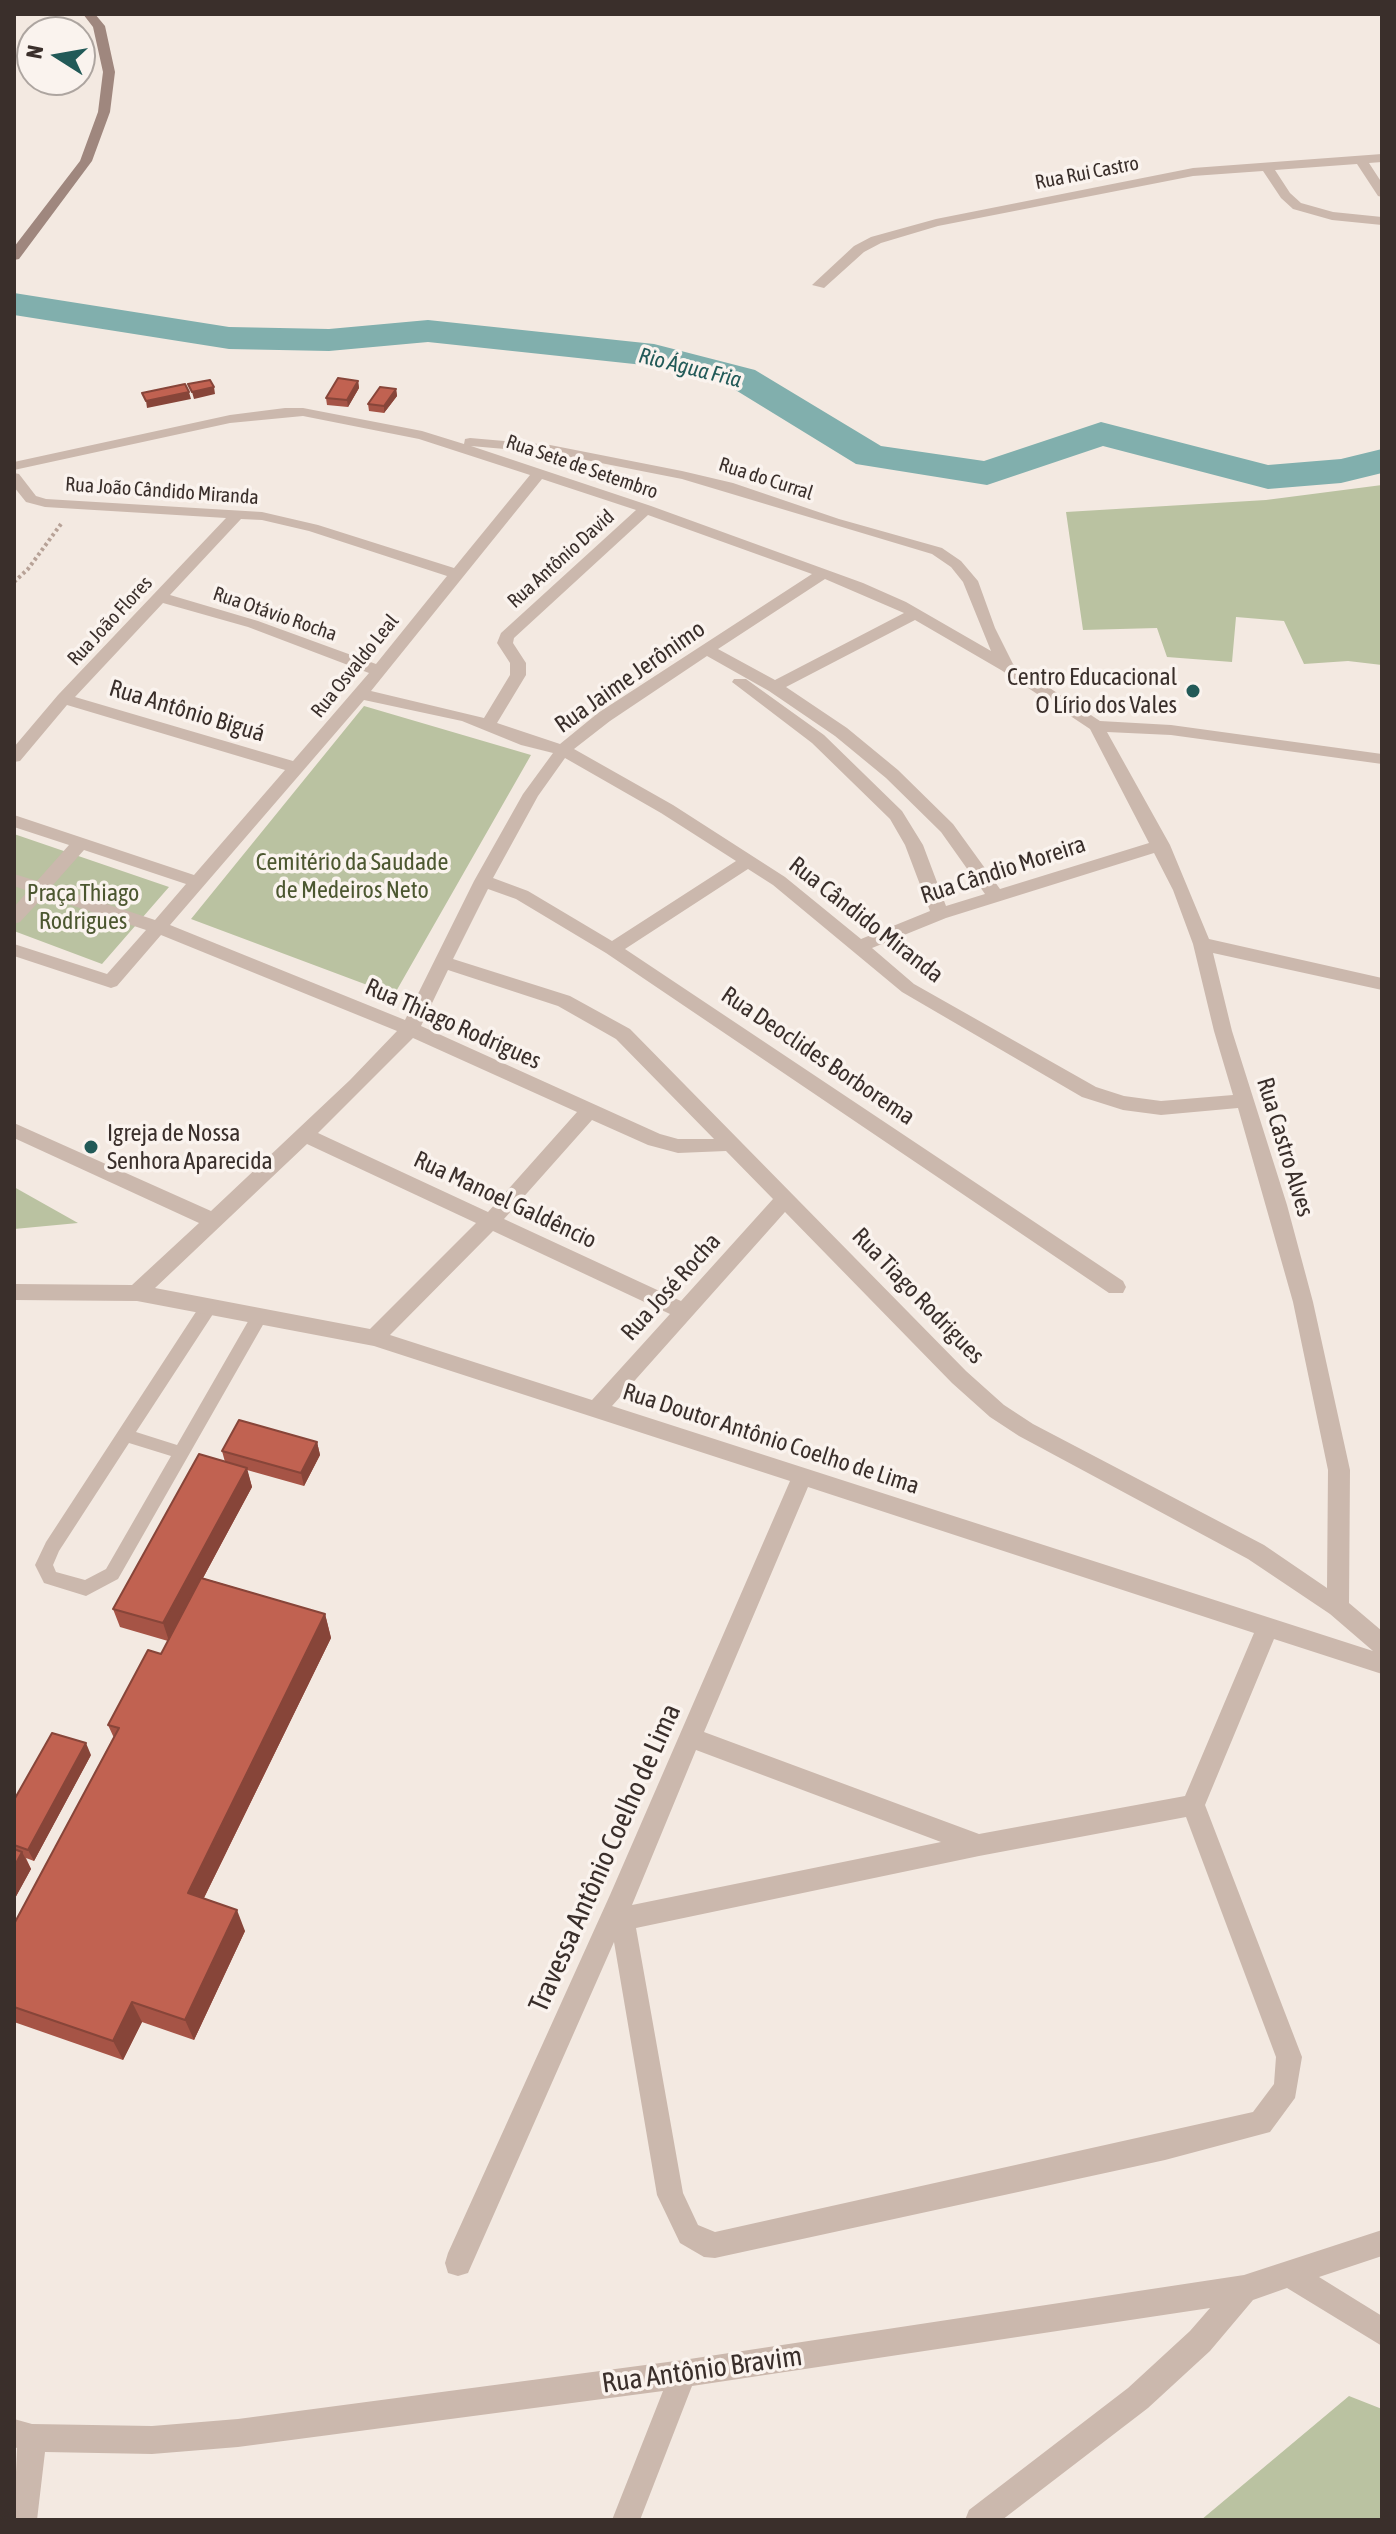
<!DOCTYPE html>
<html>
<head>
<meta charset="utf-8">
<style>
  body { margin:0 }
  #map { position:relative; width:1396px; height:2534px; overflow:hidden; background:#f3e9e1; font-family:"Asap Condensed",sans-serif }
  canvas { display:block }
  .frame { position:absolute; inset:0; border:16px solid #3a2f2b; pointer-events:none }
  .north { position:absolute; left:16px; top:16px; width:80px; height:80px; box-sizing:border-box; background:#faf3ee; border:2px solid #ada5a0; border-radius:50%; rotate:281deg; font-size:22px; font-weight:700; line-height:32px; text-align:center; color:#3a2f2b }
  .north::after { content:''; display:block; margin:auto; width:28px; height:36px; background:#225a58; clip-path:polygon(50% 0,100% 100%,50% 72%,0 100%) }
</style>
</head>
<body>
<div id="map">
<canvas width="1396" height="2534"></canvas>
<div class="frame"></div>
<div class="north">N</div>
</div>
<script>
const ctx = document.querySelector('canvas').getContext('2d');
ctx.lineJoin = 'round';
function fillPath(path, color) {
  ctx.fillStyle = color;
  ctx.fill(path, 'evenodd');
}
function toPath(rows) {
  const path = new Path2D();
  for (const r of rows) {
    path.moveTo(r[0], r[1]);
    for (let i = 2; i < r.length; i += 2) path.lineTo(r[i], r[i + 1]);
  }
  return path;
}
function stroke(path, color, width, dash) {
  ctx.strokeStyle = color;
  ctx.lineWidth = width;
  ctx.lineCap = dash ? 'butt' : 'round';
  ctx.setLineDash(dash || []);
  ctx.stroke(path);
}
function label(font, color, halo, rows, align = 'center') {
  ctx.font = font + ' "Asap Condensed",sans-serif';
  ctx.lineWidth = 7;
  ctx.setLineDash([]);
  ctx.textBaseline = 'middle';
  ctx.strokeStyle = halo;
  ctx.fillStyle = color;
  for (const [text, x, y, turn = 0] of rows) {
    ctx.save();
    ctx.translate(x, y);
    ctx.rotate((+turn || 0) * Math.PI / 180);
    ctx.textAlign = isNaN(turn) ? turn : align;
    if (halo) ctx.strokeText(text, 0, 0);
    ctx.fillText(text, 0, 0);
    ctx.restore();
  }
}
fillPath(toPath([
  [1382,485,1382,665,1348,661,1304,664,1284,621,1236,617,1232,662,1167,657,1157,628,1083,630,1066,512,1266,500],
  [364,706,531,755,394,995,191,919],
  [14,834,169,887,102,964,14,931],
  [14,1187,78,1223,14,1229],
  [1349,2396,1382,2409,1382,2520,1201,2520]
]), '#bac2a1');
fillPath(toPath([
  [14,293,229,327,329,329,428,320,654,344,755,370,881,446,984,461,1101,422,1268,465,1341,459,1382,449,1382,473,1341,483,1268,489,1103,446,987,485,856,464,729,386,653,366,428,342,329,351,229,349,14,315,14,293]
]), '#81afad');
stroke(toPath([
  [14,582,28,569,61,524]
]), '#b7a297', 4, [3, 3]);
fillPath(toPath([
  [209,1300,215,1301,217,1306,215,1311,136,1432,177,1445,254,1311,260,1310,266,1311,268,1316,118,1579,86,1596,44,1583,35,1565,46,1542,203,1301,209,1300],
  [129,1443,171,1456,106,1569,85,1580,56,1572,53,1565,59,1551,129,1443]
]), '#cbb8ad');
fillPath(toPath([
  [1382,154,1382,162,1369,163,1382,183,1382,197,1378,196,1357,164,1275,170,1290,193,1301,203,1333,212,1382,217,1382,225,1332,220,1293,209,1281,198,1263,171,1193,176,938,226,881,243,864,252,824,288,812,285,854,246,871,237,936,219,1193,168,1382,154],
  [285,408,303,408,422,431,464,444,465,439,470,438,550,445,682,471,733,483,839,519,942,548,961,561,978,581,995,628,1013,664,1100,721,1171,725,1382,754,1382,764,1171,735,1107,732,1170,845,1209,939,1382,978,1382,990,1213,953,1232,1031,1287,1205,1313,1302,1350,1470,1349,1603,1382,1631,1382,1674,1274,1639,1205,1805,1302,2057,1295,2098,1270,2132,1165,2160,715,2258,704,2257,680,2243,657,2195,614,1942,468,2273,458,2276,448,2273,445,2263,448,2253,610,1895,790,1481,374,1346,137,1301,14,1300,14,1284,132,1285,199,1223,14,1138,14,1123,211,1211,350,1080,397,1031,161,935,117,986,111,988,14,956,14,944,107,974,146,930,44,896,20,922,14,924,14,907,28,891,14,886,14,874,37,881,69,845,14,827,14,815,194,875,285,770,67,705,20,761,14,762,14,747,58,695,226,518,45,507,26,502,14,487,14,473,19,474,36,496,46,499,262,512,318,525,454,568,530,475,419,439,303,416,230,423,14,470,14,462,230,415,285,408],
  [471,446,550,453,682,479,932,554,951,567,963,582,991,651,906,602,863,583,651,506,471,446],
  [542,479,636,510,501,633,497,643,510,663,510,675,484,718,371,691,542,479],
  [648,515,812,574,598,713,560,744,497,723,526,675,526,663,513,643,514,638,648,515],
  [241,519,262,520,309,531,447,576,376,664,258,621,170,595,241,519],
  [825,579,904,613,775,680,718,649,825,579],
  [163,603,248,627,369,673,293,761,75,697,163,603],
  [915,620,1001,670,1090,729,1149,843,1000,889,953,824,898,770,847,728,786,687,915,620],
  [707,656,769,691,835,736,886,778,941,832,985,894,946,906,923,845,902,811,824,735,746,679,734,679,732,682,812,743,890,819,905,845,930,911,861,939,785,877,673,805,574,749,610,721,707,656],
  [364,700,462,721,521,745,553,753,523,794,474,881,405,1020,170,925,364,700],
  [565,758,661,813,736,861,612,941,528,891,493,878,538,796,565,758],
  [84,850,186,884,155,920,52,886,84,850],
  [1154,853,1173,890,1193,944,1214,1031,1233,1095,1161,1101,1124,1096,1096,1087,914,984,872,948,946,918,1154,853],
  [748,869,773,885,902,992,1082,1097,1123,1110,1161,1115,1238,1108,1293,1302,1328,1470,1327,1588,1264,1545,1033,1424,1004,1405,966,1371,630,1029,570,996,453,959,488,889,516,899,606,953,1109,1293,1123,1293,1126,1287,1123,1281,625,949,748,869],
  [448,970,558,1006,616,1039,714,1139,678,1139,660,1134,421,1026,448,970],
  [413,1038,577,1112,488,1212,318,1133,413,1038],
  [592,1120,648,1145,678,1153,726,1151,773,1199,681,1301,504,1219,592,1120],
  [307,1144,476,1223,370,1329,155,1288,307,1144],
  [785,1212,952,1383,990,1417,1019,1436,1248,1559,1330,1614,1373,1651,612,1406,785,1212],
  [493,1231,670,1314,592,1400,390,1335,493,1231],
  [808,1487,1254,1633,1185,1796,979,1834,704,1732,808,1487],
  [696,1750,941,1842,632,1905,696,1750],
  [1186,1817,1276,2057,1274,2084,1253,2112,715,2232,698,2225,683,2193,636,1928,979,1856,1186,1817],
  [1382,2230,1382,2256,1319,2277,1382,2316,1382,2346,1287,2288,1253,2300,1210,2351,1148,2408,1002,2520,965,2520,969,2510,1128,2388,1190,2331,1210,2308,692,2386,640,2520,612,2520,663,2391,238,2447,152,2454,45,2452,37,2520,14,2520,17,2448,14,2447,14,2419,32,2424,152,2426,238,2419,683,2360,1244,2275,1382,2230]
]), '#cbb8ad');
fillPath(toPath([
  [83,14,95,14,105,26,115,72,110,112,92,161,19,259,14,260,14,247,80,161,98,112,103,72,93,27,83,14]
]), '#9f877e');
fillPath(toPath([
  [358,381,359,388,348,407,327,405,326,398],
  [396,389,397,396,384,413,369,411,368,404],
  [317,1442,320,1455,304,1486,247,1470,252,1487,203,1578,325,1614,331,1638,204,1898,245,1931,194,2040,142,2022,123,2060,14,2022,14,1924,114,1738,108,1725,161,1654,168,1641,120,1627,113,1609,225,1462,222,1451],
  [91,1755,34,1861,26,1858,31,1869,14,1900,14,1800]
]), '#a65446');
fillPath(toPath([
  [358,381,359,388,348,407,347,400],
  [214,387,215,394,194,399,192,392],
  [396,389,397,396,384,413,384,406],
  [189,392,191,399,147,408,146,401],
  [317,1442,320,1455,304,1486,301,1473],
  [247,1468,252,1487,169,1641,163,1623],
  [325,1614,331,1638,196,1914,188,1893],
  [86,1743,91,1755,34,1861,28,1850],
  [22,1852,31,1869,14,1900,14,1867],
  [237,1910,245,1931,194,2040,185,2020],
  [132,2002,142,2022,123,2060,113,2041]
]), '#874539');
const building = toPath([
  [338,378,358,381,347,400,326,398,338,378],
  [210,380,214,387,192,392,188,384,210,380],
  [185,384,189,392,146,401,142,393,185,384],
  [380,387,396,389,384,406,368,404,380,387],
  [239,1420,317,1442,301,1473,222,1451,239,1420],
  [199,1454,247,1468,163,1623,113,1609,199,1454],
  [201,1578,325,1614,188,1893,237,1910,185,2020,132,2002,113,2041,14,2007,14,1924,119,1728,108,1725,148,1650,161,1654,201,1578],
  [52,1733,86,1743,28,1850,14,1845,14,1800,52,1733],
  [14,1849,22,1852,14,1867,14,1849]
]);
fillPath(building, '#c16251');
stroke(building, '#874539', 2);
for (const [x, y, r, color] of [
  [1193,691,8,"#225a58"],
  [91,1147,8,"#225a58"]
]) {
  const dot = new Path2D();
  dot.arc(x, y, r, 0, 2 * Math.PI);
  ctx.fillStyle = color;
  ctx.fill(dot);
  stroke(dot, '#faf3ee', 3);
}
label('20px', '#3a2f2b', '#faf3ee', [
  ["Rua Rui Castro",1087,173,-11],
  ["Rua Sete de Setembro",582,467,19],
  ["Rua do Curral",766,479,18],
  ["Rua João Cândido Miranda",162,491,4],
  ["Rua Antônio David",561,559,-42],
  ["Rua Otávio Rocha",275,614,19],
  ["Rua João Flores",110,621,-47],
  ["Rua Osvaldo Leal",355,666,-51]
]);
label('italic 22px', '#225a58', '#faf3ee', [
  ["Rio Água Fria",690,368,14]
]);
label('24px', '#3a2f2b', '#faf3ee', [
  ["Rua Jaime Jerônimo",630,677,-35],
  ["Rua Antônio Biguá",187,711,17],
  ["Rua Cândio Moreira",1003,870,-18],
  ["Rua Cândido Miranda",866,920,38],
  ["Rua Thiago Rodrigues",453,1024,24],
  ["Rua Deoclides Borborema",818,1056,34],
  ["Rua Castro Alves",1285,1147,73],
  ["Rua Manoel Galdêncio",505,1200,25],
  ["Rua José Rocha",671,1287,-48],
  ["Rua Tiago Rodrigues",918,1296,46],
  ["Rua Doutor Antônio Coelho de Lima",771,1439,18]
]);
label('24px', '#3a2f2b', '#faf3ee', [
  ["Centro Educacional",1177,677],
  ["O Lírio dos Vales",1177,705],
  ["Igreja de Nossa",107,1133,"left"],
  ["Senhora Aparecida",107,1161,"left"]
], 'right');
label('24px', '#4c5730', '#faf3ee', [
  ["Cemitério da Saudade",352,862],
  ["de Medeiros Neto",352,890],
  ["Praça Thiago",83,893],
  ["Rodrigues",83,921]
]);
label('28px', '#3a2f2b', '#faf3ee', [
  ["Travessa Antônio Coelho de Lima",605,1858,-66],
  ["Rua Antônio Bravim",702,2370,-8]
]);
</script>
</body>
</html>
